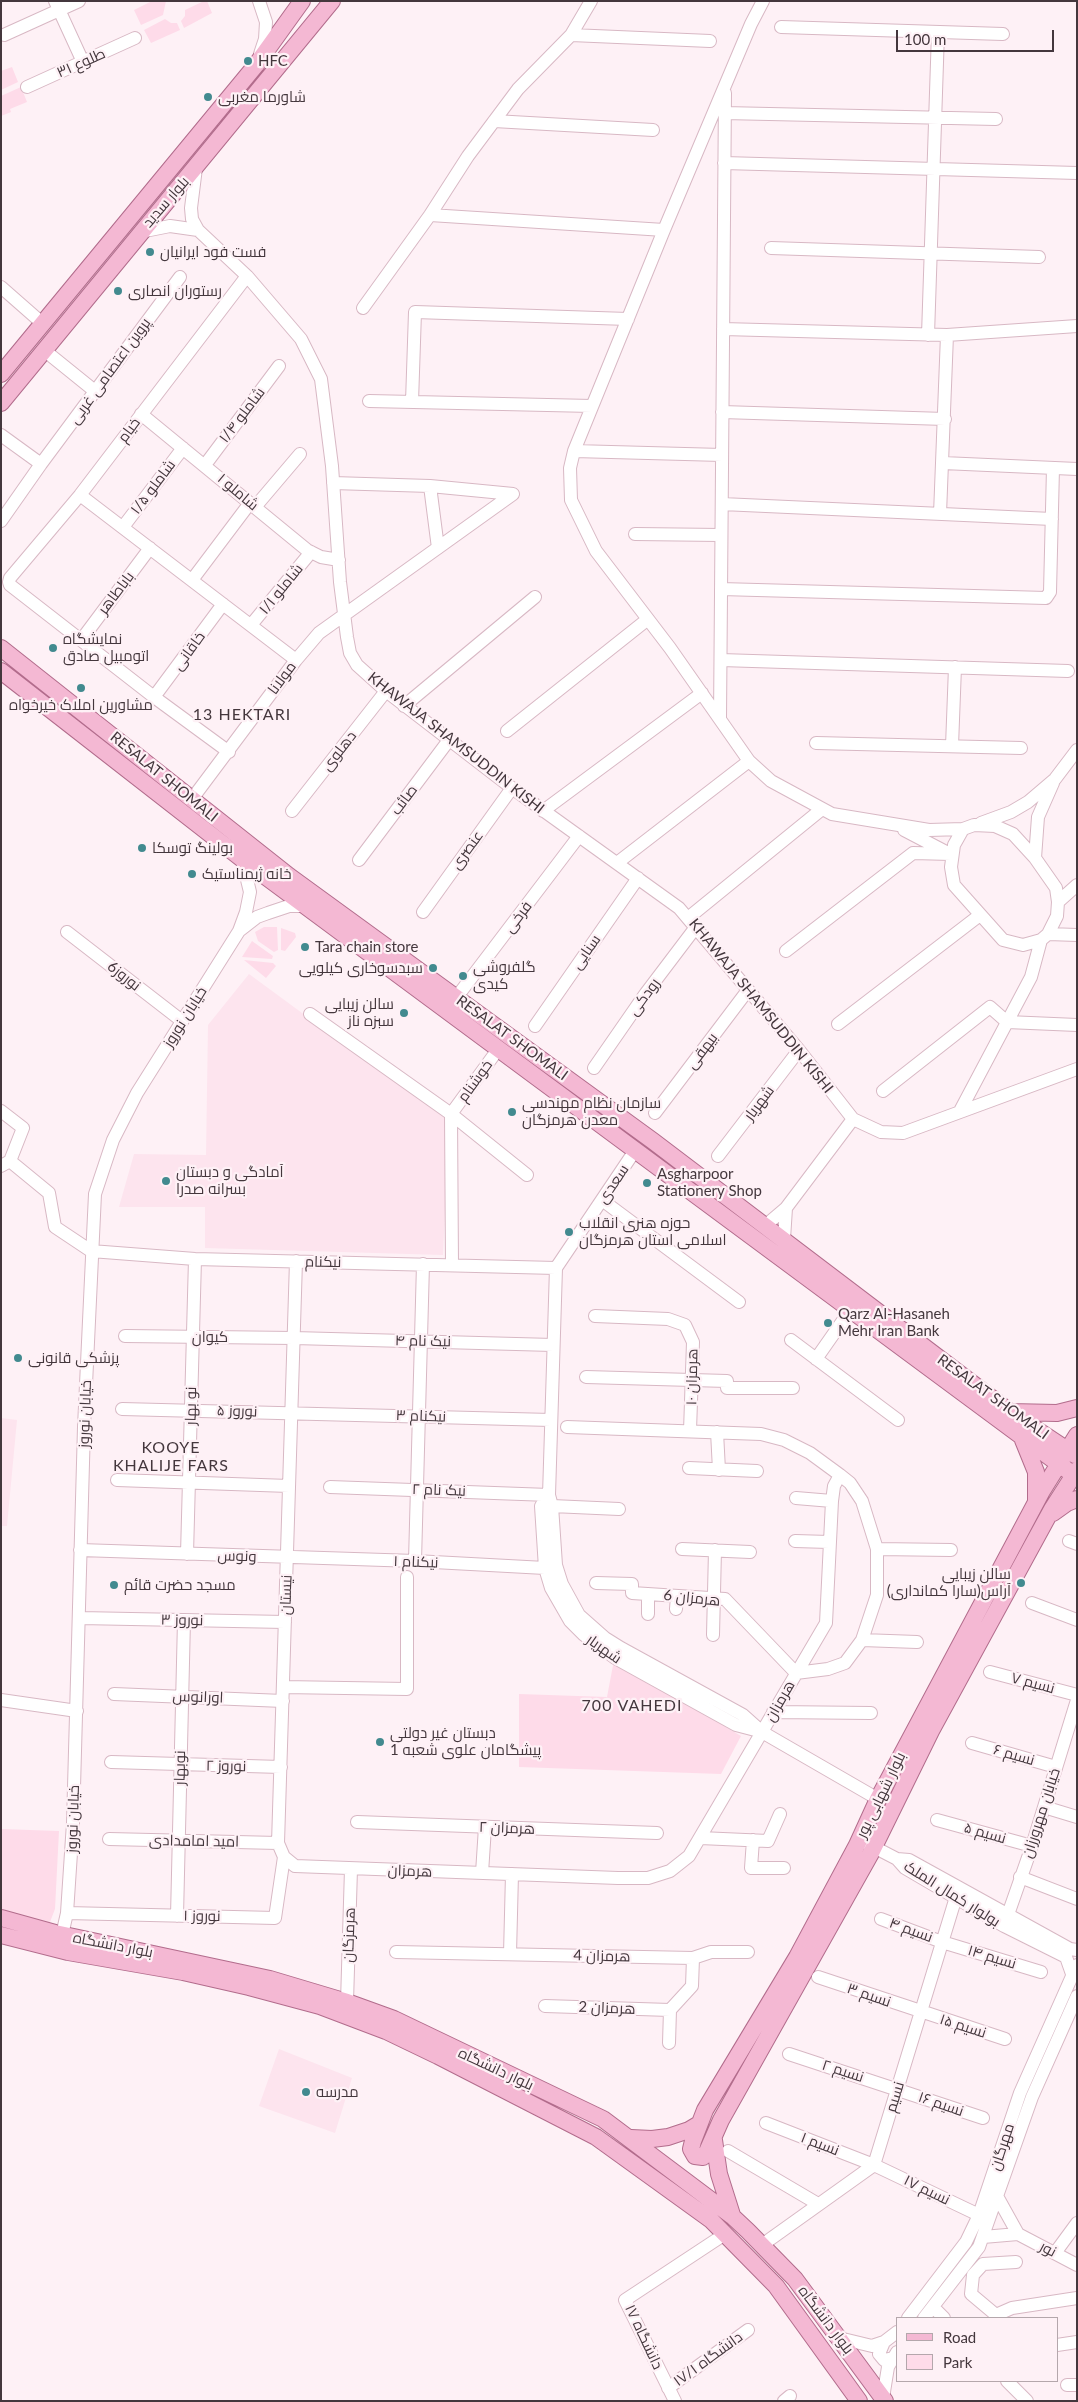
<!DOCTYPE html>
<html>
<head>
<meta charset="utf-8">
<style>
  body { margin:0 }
  #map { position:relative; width:1078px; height:2402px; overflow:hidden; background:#fef1f6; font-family:Lato,sans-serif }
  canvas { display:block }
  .frame { position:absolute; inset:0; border:2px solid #44373d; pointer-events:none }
  .legend { position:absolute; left:896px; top:2317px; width:162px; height:65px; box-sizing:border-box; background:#fef1f6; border:1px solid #b4a7ac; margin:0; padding:6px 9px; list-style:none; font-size:15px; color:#44373d }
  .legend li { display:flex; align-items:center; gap:10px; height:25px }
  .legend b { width:25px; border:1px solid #b4a7ac }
  .scale { position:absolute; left:896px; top:30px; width:158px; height:22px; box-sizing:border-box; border:2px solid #44373d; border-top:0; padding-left:6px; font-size:15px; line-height:18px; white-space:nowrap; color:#44373d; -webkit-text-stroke:4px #fef1f6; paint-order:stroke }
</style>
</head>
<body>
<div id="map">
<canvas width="1078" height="2402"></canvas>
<div class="frame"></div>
<ul class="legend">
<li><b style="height:6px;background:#f4b8d3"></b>Road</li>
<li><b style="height:14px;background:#fedbe9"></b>Park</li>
</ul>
<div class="scale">100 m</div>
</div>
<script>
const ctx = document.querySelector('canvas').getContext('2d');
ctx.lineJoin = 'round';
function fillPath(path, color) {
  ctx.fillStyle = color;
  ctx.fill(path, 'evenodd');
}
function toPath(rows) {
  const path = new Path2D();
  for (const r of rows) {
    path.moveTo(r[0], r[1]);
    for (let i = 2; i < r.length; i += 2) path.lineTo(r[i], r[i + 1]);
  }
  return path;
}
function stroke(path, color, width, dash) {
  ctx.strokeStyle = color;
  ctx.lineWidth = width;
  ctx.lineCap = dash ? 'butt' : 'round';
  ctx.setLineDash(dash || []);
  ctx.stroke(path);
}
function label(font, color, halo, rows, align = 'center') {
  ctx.font = font + ' Lato,Cairo,sans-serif';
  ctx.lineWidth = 4.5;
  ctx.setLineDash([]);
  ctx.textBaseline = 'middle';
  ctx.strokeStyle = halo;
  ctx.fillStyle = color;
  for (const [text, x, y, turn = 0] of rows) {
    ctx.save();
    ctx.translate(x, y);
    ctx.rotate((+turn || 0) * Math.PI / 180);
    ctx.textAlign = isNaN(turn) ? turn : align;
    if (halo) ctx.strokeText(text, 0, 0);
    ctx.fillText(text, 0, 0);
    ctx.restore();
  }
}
fillPath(toPath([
  [249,974,449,1121,443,1255,205,1248,205,1207,119,1207,134,1154,206,1155,208,1025],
  [1,1418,17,1420,7,1526,1,1526],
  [279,2049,352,2078,335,2133,259,2106]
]), '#fde4ee');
fillPath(toPath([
  [152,1,166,1,163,15,141,25,134,10],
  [204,1,207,1,212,13,184,28,181,21,185,16,185,10],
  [165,19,171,23,177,23,180,30,151,43,144,30],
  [12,67,18,82,1,90,1,71],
  [21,87,27,102,10,109,11,112,1,116,1,96],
  [264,927,277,927,278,950,274,952,258,941,255,932],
  [281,928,295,933,296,937,285,951,281,950],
  [252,941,273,956,272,959,242,957],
  [244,960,273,963,276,966,266,978],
  [614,1660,741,1736,721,1774,519,1767,519,1694,607,1697],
  [1,1829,59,1831,55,1909,50,1922,41,1922,1,1910]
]), '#fedbe9');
const minor = toPath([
  [55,1,83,62],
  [259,1,266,22,265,39,260,54],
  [763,1,751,24,664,230,574,451,570,468,571,500,596,551,670,648,749,761,771,781,832,814,929,830,963,829],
  [781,27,1003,34],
  [4,35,79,1],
  [571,35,710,41],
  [27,87,135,38],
  [724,113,996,119],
  [494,121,653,130],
  [724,163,1077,173],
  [196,168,191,208,192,219,198,230,247,276,301,339,321,379,332,466,340,582,347,637,350,653,357,665,386,691,512,788,679,908,799,1050,853,1119,881,1132,903,1133,1077,1069],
  [430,215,664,230],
  [140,232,170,226,198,230],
  [771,248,1039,257],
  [1,287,42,323],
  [363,308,430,215,468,156,518,89,571,35,591,1],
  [723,329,947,335,1077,326],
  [928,335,938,32],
  [44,350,96,392],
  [369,401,592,406],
  [412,402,415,312,628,319],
  [722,412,945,419],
  [141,414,307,550,321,557,339,560],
  [1,435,41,464],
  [574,451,722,455],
  [943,463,1077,469],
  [205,465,279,366],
  [430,486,438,548],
  [80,495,296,660],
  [722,504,1052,519],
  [255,507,300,454],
  [940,514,947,335],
  [1,521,41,464,180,277],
  [123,527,183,448],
  [635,534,721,535],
  [192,580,250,503],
  [721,589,1046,598,1050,592,1053,468],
  [251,625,311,552],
  [82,639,150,548],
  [721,660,1068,671],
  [154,697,223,604],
  [404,706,535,597],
  [720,718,725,93],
  [507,731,648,619],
  [816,743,1021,748],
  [952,746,955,667],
  [229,752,154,697,10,585,9,582,10,578,80,495,247,276],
  [192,799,296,660,319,633,513,494,430,486,333,483],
  [292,811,386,691],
  [543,811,702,693],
  [981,823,1011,812,1028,802,1055,779,1077,750],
  [974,825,995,826,1013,834,1035,858,1056,888,1058,902,1057,916,1048,934,1041,940,1023,945,1003,940,954,885,951,867,954,845,963,829,974,825],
  [904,830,948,853],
  [1035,858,1038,817,1053,783],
  [359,860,449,740],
  [617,863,749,761],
  [1058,902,1077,885],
  [423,912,512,788],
  [688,918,822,809],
  [239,931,257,917,268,913,289,906,305,906],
  [67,932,182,1021],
  [1048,934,1077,935],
  [786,951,913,853,951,854],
  [456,998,579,836],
  [310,1014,451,1114,527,1175],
  [838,1024,980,915],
  [535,1026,638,878],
  [594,1068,646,993,696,927],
  [883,1091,990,1007,1007,1022,1077,1025],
  [1,1111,23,1128,10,1161,1,1166],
  [960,1111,1031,977,1041,940],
  [655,1113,748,990],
  [718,1156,799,1050],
  [10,1161,49,1193,55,1227,91,1251,195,1259,556,1268],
  [602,1200,739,1302],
  [766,1225,786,1208,853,1119],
  [784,1239,786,1208],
  [296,1261,278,1843,284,1857,295,1866,618,1878,648,1878,670,1871,689,1856,826,1623,832,1501,834,1486,840,1475,810,1453,784,1440,761,1434,567,1427],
  [452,1265,451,1114,499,1048],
  [556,1268,549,1495,552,1506,556,1565,562,1584,579,1615,605,1638,621,1648,743,1715,762,1732,878,1799],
  [556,1268,636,1149],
  [595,1316,668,1319,685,1325,693,1342,690,1431],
  [125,1336,294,1338,553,1345],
  [791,1340,898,1420],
  [816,1359,851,1309],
  [586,1377,727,1381,727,1388,793,1388],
  [122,1409,551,1420],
  [717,1432,719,1470],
  [689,1468,757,1471],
  [117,1480,289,1486],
  [330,1487,549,1495],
  [549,1495,541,1506,545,1568,551,1588,570,1621,584,1635,615,1658,736,1725,759,1731],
  [796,1498,832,1501],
  [552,1506,619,1509],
  [795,1541,829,1542],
  [1069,1541,1077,1544],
  [682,1549,750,1552],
  [877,1549,951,1550],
  [80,1550,415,1561,545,1568,556,1565],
  [187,1554,195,1259],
  [415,1561,423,1264],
  [596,1583,632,1584,632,1593,725,1599,796,1673,828,1669,845,1663,862,1640,877,1595,877,1549,862,1501,850,1483,840,1475],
  [1032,1603,1077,1620],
  [676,1609,677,1596],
  [648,1614,648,1594],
  [80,1618,285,1622],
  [713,1635,715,1550],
  [862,1640,917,1642],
  [990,1672,1077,1695],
  [283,1687,407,1689,407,1577],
  [114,1694,283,1701],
  [1,1700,77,1711],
  [773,1712,871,1713],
  [972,1743,1056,1767],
  [111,1762,281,1767],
  [1044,1807,1077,1817],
  [937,1820,1032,1846],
  [357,1822,657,1833],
  [700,1838,768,1841,780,1814],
  [109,1839,278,1843],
  [753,1840,751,1868,784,1868],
  [868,1844,897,1859,905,1868,1004,1926,1066,1957,1072,1974],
  [897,1859,909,1860,1070,1949,1077,1950],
  [482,1873,485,1827],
  [1020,1877,1077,1899],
  [67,1913,275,1918,284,1857],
  [177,1916,184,1620],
  [881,1919,942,1942,1041,1972],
  [1004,1926,1032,1846,1077,1700],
  [62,1935,67,1913,73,1823,84,1427,95,1194,113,1140,137,1093,239,931,246,912,250,892,242,859],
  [396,1952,693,1958,711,1952,748,1952],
  [510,1954,512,1874],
  [818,1977,1005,2039],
  [347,2002,351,1869],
  [545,2006,670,2010],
  [669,2043,670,2010,692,1986,693,1958],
  [789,2054,983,2118],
  [766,2123,874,2165,979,2215],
  [728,2151,818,2204],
  [1018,2234,1077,2265],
  [983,2237,1018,2234,998,2198],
  [762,2245,874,2165,956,1897],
  [1055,2253,1077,2223],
  [933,2307,944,2318],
  [996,2315,971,2294,973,2275,983,2264,1016,2262],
  [996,2315,1012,2308,1077,2298],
  [908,2318,966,2242,979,2215,1020,2093,1077,1965],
  [924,2318,979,2247,1032,2097,1077,1996],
  [839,2338,872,2346,884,2342,897,2332],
  [884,2342,879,2354,884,2360,893,2358],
  [1057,2345,1077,2342],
  [1007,2381,1027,2401],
  [1067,2385,1077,2385],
  [668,2388,748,2330],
  [883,2398,888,2367,897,2352],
  [675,2401,625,2300,725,2234],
  [784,2401,790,2396]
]);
const major = toPath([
  [1,374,256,65,302,1],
  [1,403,332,1],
  [1,648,289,876,653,1141,1010,1412,1075,1455],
  [1,671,242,859,1067,1470],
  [1010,1412,1057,1413,1077,1408],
  [1077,1435,1042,1491,878,1799,857,1845,797,1957,705,2110,693,2141,691,2149,695,2156,703,2157,706,2154,721,2120,871,1853,931,1731,1052,1509,1077,1470],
  [1023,1440,1036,1472,1036,1500],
  [1053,1513,1067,1503,1077,1499],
  [1,1918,55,1933,270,1979,347,2002,394,2019,603,2119,732,2216,748,2231,795,2279,885,2401],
  [1,1935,68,1952,183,1972,249,1987,320,2006,386,2031,438,2056,596,2137,711,2220,776,2286,859,2401],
  [631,2138,652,2139,668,2137,689,2130,699,2124],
  [714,2140,719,2174,732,2215]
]);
stroke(minor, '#d8b8c4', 14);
stroke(major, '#b26c8c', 18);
stroke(minor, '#fff', 12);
stroke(major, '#f4b8d3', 16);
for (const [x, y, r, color] of [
  [248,61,5,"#428a8f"],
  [208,97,5,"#428a8f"],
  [150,252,5,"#428a8f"],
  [118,291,5,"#428a8f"],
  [53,648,5,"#428a8f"],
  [81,688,5,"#428a8f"],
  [142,848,5,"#428a8f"],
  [192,874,5,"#428a8f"],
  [305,947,5,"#428a8f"],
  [433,968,5,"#428a8f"],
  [463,976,5,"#428a8f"],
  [404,1013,5,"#428a8f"],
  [512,1112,5,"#428a8f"],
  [166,1181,5,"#428a8f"],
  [647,1183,5,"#428a8f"],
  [569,1232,5,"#428a8f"],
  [828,1323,5,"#428a8f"],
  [18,1358,5,"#428a8f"],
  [1021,1583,5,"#428a8f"],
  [114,1585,5,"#428a8f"],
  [380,1742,5,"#428a8f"],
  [306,2092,5,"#428a8f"]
]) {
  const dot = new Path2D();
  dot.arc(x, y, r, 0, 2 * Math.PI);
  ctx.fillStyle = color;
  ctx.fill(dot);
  stroke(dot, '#fef1f6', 2);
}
label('15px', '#44373d', '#fef1f6', [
  ["HFC",258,61],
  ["شاورما مغربی",218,97],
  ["فست فود ایرانیان",160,252],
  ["رستوران انصاری",128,291],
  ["نمایشگاه",63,639],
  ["اتومبیل صادق",63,656],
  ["مشاورین املاک خیرخواه",81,705,"center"],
  ["بولینگ توسکا",152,848],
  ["خانه ژیمناستیک",202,874],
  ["Tara chain store",315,947],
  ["گلفروشی",473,967],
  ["کیدی",473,984],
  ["سبدسوخاری کیلویی",423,968,"right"],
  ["سالن زیبایی",394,1004,"right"],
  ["سبزه ناز",394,1021,"right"],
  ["سازمان نظام مهندسی",522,1103],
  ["معدن هرمزگان",522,1120],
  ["آمادگی و دبستان",176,1172],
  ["بسرانه صدرا",176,1189],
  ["Asgharpoor",657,1174],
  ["Stationery Shop",657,1191],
  ["حوزه هنری انقلاب",579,1223],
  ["اسلامی استان هرمزگان",579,1240],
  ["Qarz Al-Hasaneh",838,1314],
  ["Mehr Iran Bank",838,1331],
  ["پزشکی قانونی",28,1358],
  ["سالن زیبایی",1011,1574,"right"],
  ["آراس(سارا کمانداری)",1011,1591,"right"],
  ["مسجد حضرت قائم",124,1585],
  ["دبستان غیر دولتی",390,1733],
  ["پیشگامان علوی شعبه 1",390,1750],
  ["مدرسه",316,2092]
], 'left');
label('15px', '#44373d', '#fef1f6', [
  ["طلوع ۳۱",81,63,-24],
  ["بلوار سدید",166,202,-49],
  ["پروین اعتصامی غربی",110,371,-54],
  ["شاملو ۱/۴",242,415,-53],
  ["خیام",129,430,-53],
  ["شاملو ۱/۵",153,487,-53],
  ["شاملو ۱",238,492,40],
  ["شاملو ۱/۱",281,589,-51],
  ["باباطاهر",116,593,-53],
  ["خاقانی",189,651,-54],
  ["مولانا",282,678,-54],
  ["KHAWAJA SHAMSUDDIN KISHI",456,743,38],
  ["دهلوی",339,751,-52],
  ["RESALAT SHOMALI",164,777,39],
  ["صائب",404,800,-53],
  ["عنصری",467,850,-54],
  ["فرخی",518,917,-53],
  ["سنایی",586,952,-55],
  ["نوروز6",124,976,38],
  ["رودکی",644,997,-54],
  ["KHAWAJA SHAMSUDDIN KISHI",761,1006,51],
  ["خیابان نوروز",185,1017,-58],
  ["RESALAT SHOMALI",512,1038,36],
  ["بیهقی",702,1051,-53],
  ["خوشنام",475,1081,-54],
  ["شهریار",759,1103,-53],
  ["سعدی",613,1184,-56],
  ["نیکنام",323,1262,1],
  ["کیوان",210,1337],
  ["نیک نام ۴",423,1341,1],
  ["هرمزان ۱۰",692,1377,-89],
  ["RESALAT SHOMALI",993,1397,36],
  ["نو بهار",191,1406,-89],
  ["نوروز ۵",237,1411,2],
  ["خیابان نوروز",85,1414,-88],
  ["نیکنام ۳",421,1416,2],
  ["نیک نام ۲",439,1490,2],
  ["ونوس",237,1556,2],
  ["نیکنام ۱",416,1562,2],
  ["نیستان",286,1595,-88],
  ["هرمزان 6",692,1598,6],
  ["نوروز ۳",182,1620,1],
  ["شهریار",604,1649,35],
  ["نسیم ۷",1033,1683,15],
  ["اورانوس",198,1697,2],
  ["هرمزان",780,1701,-60],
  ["نسیم ۶",1014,1755,16],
  ["نوروز ۲",226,1766,1],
  ["نوبهار",180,1768,-89],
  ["بلوار شهابی پور",881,1795,-64],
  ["خیابان مهرورزان",1041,1813,-72],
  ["خیابان نوروز",73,1819,-88],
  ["هرمزان ۲",507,1828,2],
  ["نسیم ۵",985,1833,16],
  ["امید امامدادی",194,1841,1],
  ["هرمزان",410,1871,2],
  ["بولوار کمال الملک",952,1894,32],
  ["نوروز ۱",202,1916,1],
  ["نسیم ۴",911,1930,20],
  ["هرمزگان",349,1935,-88],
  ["بلوار دانشگاه",113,1945,11],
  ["هرمزان 4",602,1956,1],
  ["نسیم ۱۴",992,1957,17],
  ["نسیم ۳",869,1995,19],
  ["هرمزان 2",607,2008,2],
  ["نسیم ۱۵",963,2026,18],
  ["بلوار دانشگاه",496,2069,25],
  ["نسیم ۲",843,2071,18],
  ["نسیم",895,2097,-73],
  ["نسیم ۱۶",941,2104,19],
  ["نسیم ۱",820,2144,21],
  ["مهرگان",1002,2147,-72],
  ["نسیم ۱۷",927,2190,26],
  ["نور",1048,2249,28],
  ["بلوار دانشگاه",826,2320,53],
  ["دانشگاه ۱۷",644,2337,65],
  ["دانشگاه ۱۷/۱",708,2359,-36]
]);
ctx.letterSpacing = '1px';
label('16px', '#44373d', '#fef1f6', [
  ["13 HEKTARI",242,715],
  ["KOOYE",171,1448],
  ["KHALIJE FARS",171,1466],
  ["700 VAHEDI",632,1706]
]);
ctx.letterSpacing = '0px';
</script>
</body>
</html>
